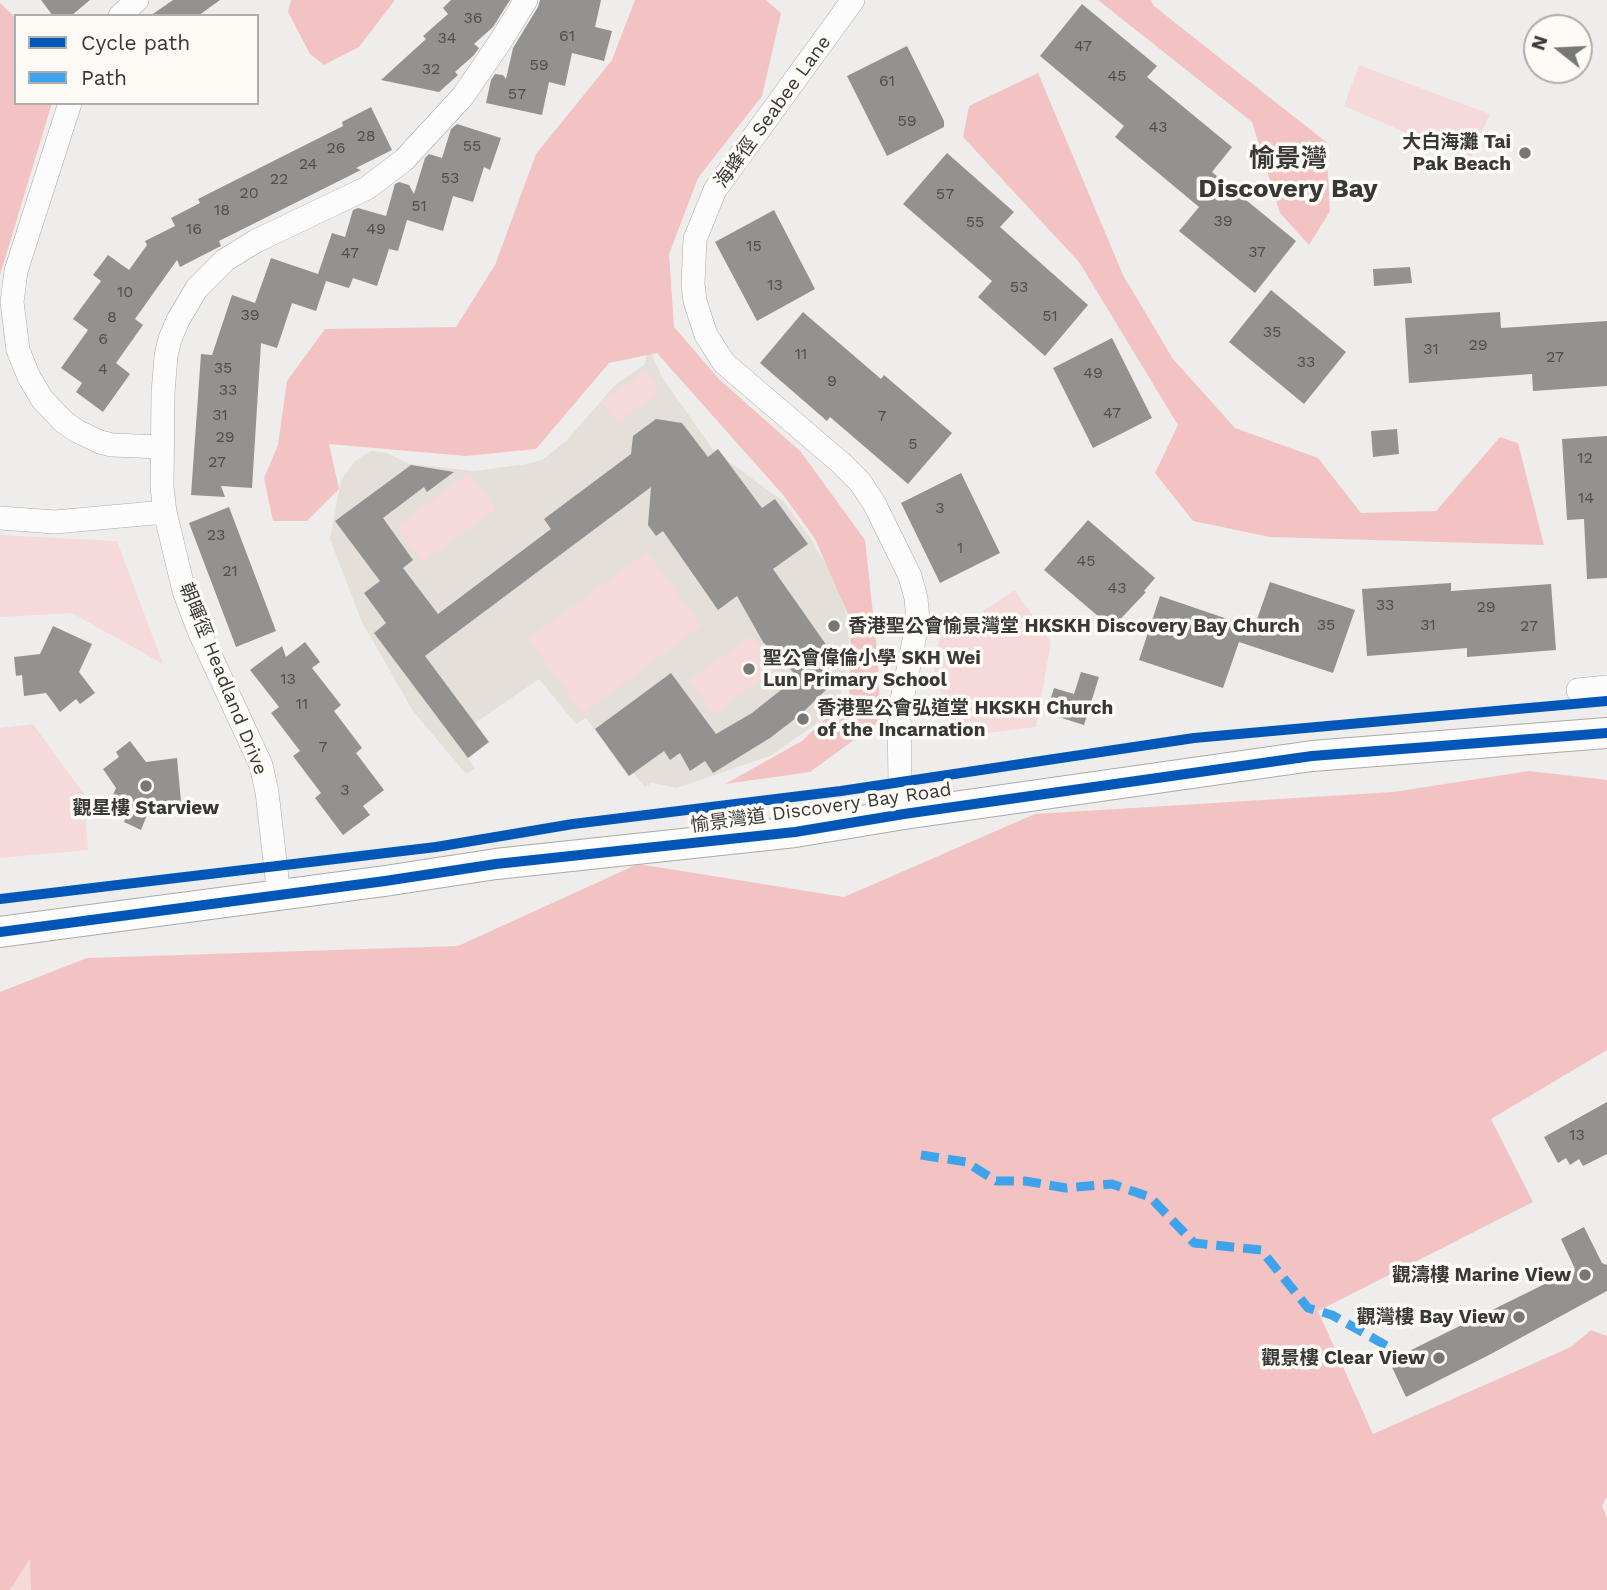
<!DOCTYPE html>
<html>
<head>
<meta charset="utf-8">
<style>
  body { margin:0 }
  #map { position:relative; width:1607px; height:1590px; overflow:hidden; background:#efedeb; font-family:"Work Sans",sans-serif }
  canvas { display:block }
  .legend { position:absolute; left:14px; top:14px; width:245px; height:91px; box-sizing:border-box; background:#fefbf6; border:2px solid #afada9; margin:0; padding:9px 12px; list-style:none; font-size:21px; color:#393836 }
  .legend li { display:flex; align-items:center; gap:14px; height:35px }
  .legend b { width:35px; border:2px solid #afada9 }
  .north { position:absolute; left:1523px; top:14px; width:70px; height:70px; box-sizing:border-box; background:#fefbf6; border:2px solid #afada9; border-radius:50%; rotate:288deg; font-size:19px; font-weight:700; line-height:28px; text-align:center; color:#393836 }
  .north::after { content:''; display:block; margin:auto; width:24px; height:32px; background:#797775; clip-path:polygon(50% 0,100% 100%,50% 72%,0 100%) }
</style>
</head>
<body>
<div id="map">
<canvas width="1607" height="1590"></canvas>
<ul class="legend">
<li><b style="height:9px;background:#0057b8"></b>Cycle path</li>
<li><b style="height:9px;background:#3fa3eb"></b>Path</li>
</ul>
<div class="north">N</div>
</div>
<script>
const ctx = document.querySelector('canvas').getContext('2d');
ctx.lineJoin = 'round';
function fillPath(path, color) {
  ctx.fillStyle = color;
  ctx.fill(path, 'evenodd');
}
function toPath(rows) {
  const path = new Path2D();
  for (const r of rows) {
    path.moveTo(r[0], r[1]);
    for (let i = 2; i < r.length; i += 2) path.lineTo(r[i], r[i + 1]);
  }
  return path;
}
function stroke(path, color, width, dash) {
  ctx.strokeStyle = color;
  ctx.lineWidth = width;
  ctx.lineCap = dash ? 'butt' : 'round';
  ctx.setLineDash(dash || []);
  ctx.stroke(path);
}
function label(font, color, halo, rows, align = 'center') {
  ctx.font = font + ' "Work Sans","Noto Sans TC",sans-serif';
  ctx.lineWidth = 7;
  ctx.setLineDash([]);
  ctx.textBaseline = 'middle';
  ctx.strokeStyle = halo;
  ctx.fillStyle = color;
  for (const [text, x, y, turn = 0] of rows) {
    ctx.save();
    ctx.translate(x, y);
    ctx.rotate((+turn || 0) * Math.PI / 180);
    ctx.textAlign = isNaN(turn) ? turn : align;
    if (halo) ctx.strokeText(text, 0, 0);
    ctx.fillText(text, 0, 0);
    ctx.restore();
  }
}
fillPath(toPath([
  [650,341,653,358,662,377,714,451,718,449,728,461,784,502,816,546,815,548,831,571,839,590,847,617,849,638,846,676,835,711,770,756,677,788,652,783,645,787,633,773,628,776,586,718,576,724,539,679,475,723,489,742,468,758,475,768,466,774,413,711,361,620,330,539,341,480,356,460,371,451,387,453,409,464,474,471,527,464,542,460,566,441,614,386,645,364]
]), '#e4dfd8');
fillPath(toPath([
  [1359,65,1490,114,1470,160,1344,106],
  [645,371,660,392,617,423,602,402],
  [469,473,496,509,423,562,396,527],
  [0,535,117,541,163,664,72,613,0,617],
  [647,552,701,626,583,713,528,639],
  [1015,590,1051,642,1036,727,954,737,934,669,944,614,977,615],
  [751,636,775,669,714,714,689,680],
  [33,724,84,794,88,850,0,858,0,728],
  [31,1558,31,1590,10,1590]
]), '#f6dad9');
fillPath(toPath([
  [291,0,395,0,359,47,324,65,310,54,288,12],
  [635,0,766,0,781,13,762,96,698,178,669,254,674,327,719,379,801,452,865,540,878,660,880,721,810,772,725,784,802,741,849,696,851,621,815,539,784,496,657,353,609,363,536,449,466,456,329,444,339,489,307,521,273,521,264,478,278,445,287,381,325,329,456,327,495,265,536,154,612,60],
  [1098,0,1151,0,1154,6,1326,142,1330,211,1309,245,1280,213,1252,122],
  [0,3,16,18,16,103,52,103,0,275],
  [1038,73,1123,275,1173,359,1235,428,1318,458,1361,513,1436,511,1500,437,1518,443,1544,545,1270,537,1193,521,1155,473,1178,425,1079,262,963,137,969,106],
  [1529,771,1607,780,1607,1050,1491,1119,1533,1202,1318,1311,1373,1434,1571,1347,1591,1330,1607,1336,1607,1496,1602,1506,1607,1518,1607,1590,31,1590,30,1559,10,1590,0,1590,0,992,87,958,458,946,638,864,844,897,1035,814,1393,792]
]), '#f2c3c2');
fillPath(toPath([
  [41,0,90,0,71,16,53,16],
  [173,0,220,0,198,16,150,16],
  [451,0,510,0,493,27,474,44,479,48,474,55,455,72,458,75,439,92,381,80,426,39,423,36,448,14,443,8],
  [540,0,601,0,595,27,612,31,604,61,572,53,565,86,549,82,542,115,486,103,491,80,495,74,503,75,506,79,513,48,538,7],
  [1082,4,1157,66,1147,77,1232,147,1212,172,1296,241,1255,293,1179,231,1199,207,1115,137,1124,126,1040,56],
  [907,46,944,121,944,127,887,156,847,76],
  [371,107,392,150,356,168,361,170,219,241,221,246,217,248,180,267,177,260,135,319,143,325,116,363,130,374,103,412,76,392,82,383,61,368,88,330,73,319,101,281,93,275,108,255,129,270,147,245,145,241,175,226,171,218,200,203,198,199,343,126,342,122],
  [457,124,501,138,490,170,484,167,473,202,453,196,443,231,407,220,398,251,389,249,377,286,353,278,349,288,326,281,316,311,292,303,277,348,261,343,252,488,221,486,225,497,191,495,201,354,212,355,232,295,255,303,271,258,318,274,332,233,345,237,353,210,358,208,386,216,395,184,399,182,409,185,414,194,425,158,429,154,442,158,451,129],
  [947,153,1014,212,1000,227,1088,305,1045,356,978,297,992,281,903,204],
  [774,210,815,289,757,321,715,242],
  [1410,267,1412,283,1374,286,1373,269],
  [1271,290,1346,352,1304,404,1229,342],
  [803,312,881,379,884,375,952,433,908,484,830,417,827,421,760,363],
  [1500,312,1501,328,1607,321,1607,386,1533,391,1532,374,1409,383,1405,318],
  [1112,338,1152,418,1093,448,1053,368],
  [656,419,682,423,708,457,718,449,762,508,775,499,808,544,773,569,827,646,825,647,832,664,825,678,831,685,800,715,770,738,713,773,705,761,690,771,680,753,670,760,664,751,629,776,595,729,671,673,716,734,752,713,786,686,796,675,763,642,737,596,718,610,663,531,656,536,648,525,651,487,425,656,489,742,468,758,374,633,386,623,364,593,380,581,335,521,411,465,454,472,427,492,424,487,383,518,413,560,403,568,438,614,551,529,544,519,631,454,633,436],
  [1397,429,1399,454,1373,457,1371,431],
  [1607,436,1607,578,1587,579,1584,519,1567,520,1562,439],
  [961,473,1000,553,940,583,901,503],
  [229,507,276,631,236,647,189,523],
  [1088,520,1155,578,1144,591,1146,592,1112,628,1044,570],
  [1270,582,1355,610,1333,673,1239,642,1223,688,1139,660,1160,596,1254,628],
  [1451,583,1451,591,1551,584,1556,650,1467,657,1467,648,1367,656,1362,589],
  [53,626,92,644,79,672,95,693,80,704,76,699,60,712,46,693,24,696,22,675,16,676,14,657,40,654],
  [305,642,320,662,312,668,341,705,334,711,362,748,356,753,384,790,363,806,370,815,343,835,315,798,321,793,293,756,300,751,271,713,279,707,250,670,282,646,286,657],
  [1081,672,1099,677,1084,725,1046,713,1054,688,1074,694],
  [130,741,146,762,177,758,181,801,151,805,141,830,124,822,126,817,107,809,116,788,103,769,119,757,116,752],
  [1607,1102,1607,1154,1583,1166,1579,1159,1570,1165,1566,1158,1558,1163,1544,1137],
  [1584,1227,1602,1263,1607,1265,1607,1291,1489,1355,1406,1397,1389,1361,1575,1269,1561,1239]
]), '#949290');
const minor = toPath([
  [853,0,715,190,695,239,693,284,695,301,706,335,724,363,841,463,860,482,874,503,910,576,916,598,918,620,899,715,900,782,904,814],
  [120,16,137,0],
  [70,103,16,271,12,302,18,350,29,377,42,399,64,422,77,431,100,442,112,445,162,447],
  [0,518,55,522,165,512],
  [1578,690,1607,687],
  [279,896,267,792,261,765,199,631,184,591,165,512,162,487,163,393,166,356,170,339,178,320,197,288,225,260,256,241,367,188,404,160,463,96,500,42,526,0]
]);
const tertiary = toPath([
  [0,932,385,881,496,864,795,832,904,814,1312,756,1607,733]
]);
stroke(minor, '#abaaa8', 24);
stroke(tertiary, '#abaaa8', 32);
stroke(minor, '#fdfcfc', 23);
stroke(tertiary, '#fdfcfc', 30);
stroke(toPath([
  [921,1155,966,1162,996,1181,1025,1181,1066,1188,1112,1184,1150,1197,1194,1243,1261,1250,1308,1308,1332,1315,1387,1346]
]), '#3fa3eb', 9, [18, 9]);
stroke(toPath([
  [0,899,436,847,573,824,841,791,1194,738,1607,701],
  [0,932,385,881,496,864,795,832,904,814,1312,756,1607,733]
]), '#0057b8', 10);
for (const [x, y, r, color] of [
  [1525,153,7,"#797775"],
  [834,626,7,"#797775"],
  [749,669,7,"#797775"],
  [803,719,7,"#797775"],
  [146,786,7,"#797775"],
  [1585,1275,7,"#797775"],
  [1519,1317,7,"#797775"],
  [1439,1358,7,"#797775"]
]) {
  const dot = new Path2D();
  dot.arc(x, y, r, 0, 2 * Math.PI);
  ctx.fillStyle = color;
  ctx.fill(dot);
  stroke(dot, '#fefbf6', 2.5);
}
label('16px', '#504e4c', null, [
  ["36",473,18],
  ["61",567,36],
  ["34",447,38],
  ["47",1083,46],
  ["59",539,65],
  ["32",431,69],
  ["45",1117,76],
  ["61",887,81],
  ["57",517,94],
  ["59",907,121],
  ["43",1158,127],
  ["28",366,136],
  ["55",472,146],
  ["26",336,148],
  ["24",308,164],
  ["53",450,178],
  ["22",279,179],
  ["20",249,193],
  ["57",945,194],
  ["51",419,206],
  ["18",222,210],
  ["39",1223,221],
  ["55",975,222],
  ["16",194,229],
  ["49",376,229],
  ["15",754,246],
  ["37",1257,252],
  ["47",350,253],
  ["13",775,285],
  ["53",1019,287],
  ["10",125,292],
  ["39",250,315],
  ["51",1050,316],
  ["8",112,317],
  ["35",1272,332],
  ["6",103,339],
  ["29",1478,345],
  ["31",1431,349],
  ["11",801,354],
  ["27",1555,357],
  ["33",1306,362],
  ["35",223,368],
  ["4",103,369],
  ["49",1093,373],
  ["9",832,381],
  ["33",228,390],
  ["47",1112,413],
  ["31",220,415],
  ["7",882,416],
  ["29",225,437],
  ["5",913,444],
  ["12",1585,458],
  ["27",217,462],
  ["14",1586,498],
  ["3",940,508],
  ["23",216,535],
  ["1",960,548],
  ["45",1086,561],
  ["21",230,571],
  ["43",1117,588],
  ["33",1385,605],
  ["29",1486,607],
  ["35",1326,625],
  ["31",1428,625],
  ["27",1529,626],
  ["13",288,679],
  ["11",302,704],
  ["7",323,747],
  ["3",345,790],
  ["13",1577,1135]
]);
label('19px', '#393836', '#fefbf6', [
  ["海蜂徑 Seabee Lane",773,112,-54],
  ["朝暉徑 Headland Drive",223,679,68],
  ["愉景灣道 Discovery Bay Road",821,808,-8]
]);
label('bold 19px', '#393836', '#fefbf6', [
  ["大白海灘 Tai",1511,142],
  ["Pak Beach",1511,164],
  ["香港聖公會愉景灣堂 HKSKH Discovery Bay Church",848,626,"left"],
  ["聖公會偉倫小學 SKH Wei",763,658,"left"],
  ["Lun Primary School",763,680,"left"],
  ["香港聖公會弘道堂 HKSKH Church",817,708,"left"],
  ["of the Incarnation",817,730,"left"],
  ["觀星樓 Starview",146,808,"center"],
  ["觀濤樓 Marine View",1571,1275],
  ["觀灣樓 Bay View",1505,1317],
  ["觀景樓 Clear View",1425,1358]
], 'right');
label('bold 26px', '#393836', '#fefbf6', [
  ["愉景灣",1288,159],
  ["Discovery Bay",1288,189]
]);
</script>
</body>
</html>
